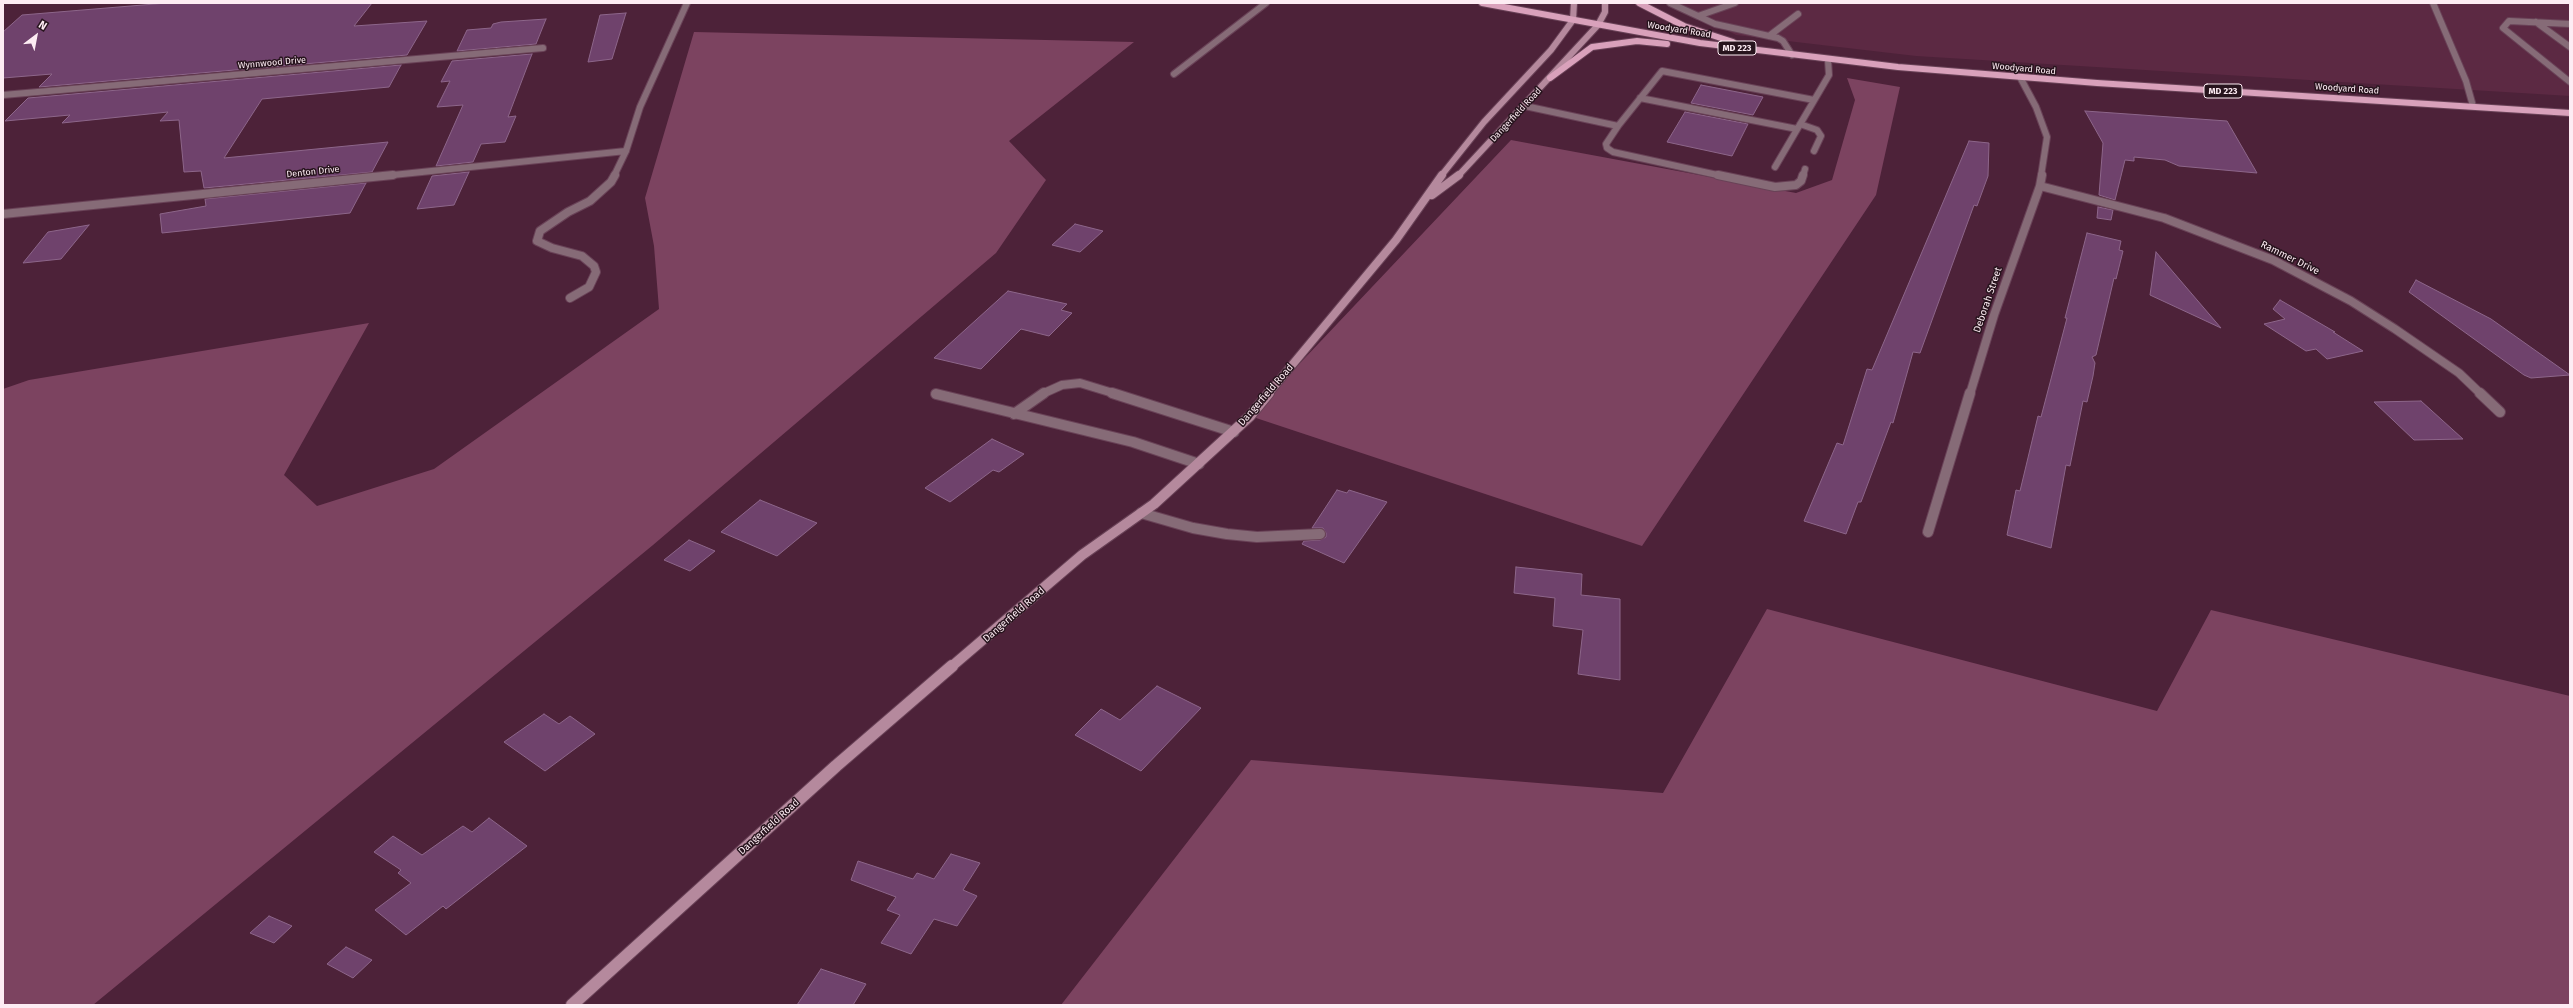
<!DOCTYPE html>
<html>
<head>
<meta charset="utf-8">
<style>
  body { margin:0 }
  #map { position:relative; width:2573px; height:1008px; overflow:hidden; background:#4d2239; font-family:"Fira Sans",sans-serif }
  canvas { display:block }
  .frame { position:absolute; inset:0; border:4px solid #fdecf3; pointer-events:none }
  .north { position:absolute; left:16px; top:16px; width:40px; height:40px; -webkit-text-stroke:3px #27141d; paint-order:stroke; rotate:32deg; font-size:11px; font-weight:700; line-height:16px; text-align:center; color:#fdecf3 }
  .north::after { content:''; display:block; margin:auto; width:14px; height:18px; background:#fdecf3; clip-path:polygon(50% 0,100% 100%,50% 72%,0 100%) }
</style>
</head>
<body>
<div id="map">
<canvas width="2573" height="1008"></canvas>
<div class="frame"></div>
<div class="north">N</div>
</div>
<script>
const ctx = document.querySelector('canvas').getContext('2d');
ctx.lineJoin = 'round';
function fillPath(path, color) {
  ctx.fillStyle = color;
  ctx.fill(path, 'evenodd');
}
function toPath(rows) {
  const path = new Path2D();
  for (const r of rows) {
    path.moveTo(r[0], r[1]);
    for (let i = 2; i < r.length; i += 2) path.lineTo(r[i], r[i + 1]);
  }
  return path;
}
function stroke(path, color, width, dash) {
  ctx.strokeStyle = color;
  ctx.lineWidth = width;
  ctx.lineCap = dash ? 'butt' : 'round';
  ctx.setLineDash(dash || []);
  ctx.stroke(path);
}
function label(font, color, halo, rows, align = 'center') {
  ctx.font = font + ' "Fira Sans",sans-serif';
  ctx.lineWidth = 3;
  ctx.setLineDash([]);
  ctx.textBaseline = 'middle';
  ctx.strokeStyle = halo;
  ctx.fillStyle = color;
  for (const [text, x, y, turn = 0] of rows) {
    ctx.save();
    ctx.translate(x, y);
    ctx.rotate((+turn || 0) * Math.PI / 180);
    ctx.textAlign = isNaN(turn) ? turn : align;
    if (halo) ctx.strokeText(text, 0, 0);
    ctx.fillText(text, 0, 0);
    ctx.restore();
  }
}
fillPath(toPath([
  [1673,3,2570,3,2570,96,1916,56,1736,35]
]), '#5c2943');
fillPath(toPath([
  [694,32,1134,42,1009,141,1046,180,996,253,653,545,93,1005,3,1005,3,389,29,380,369,323,284,475,317,506,434,469,659,309,654,246,645,198],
  [1847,78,1900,87,1876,195,1642,546,1250,416,1511,140,1796,193,1832,180,1855,100],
  [1767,609,2157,711,2211,610,2570,696,2570,1005,1061,1005,1251,760,1663,793]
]), '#7c4360');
const building = toPath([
  [167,3,372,3,354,26,427,21,407,55,39,87,52,74,3,78,3,32,22,15,167,3],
  [626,13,612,59,588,62,600,15,626,13],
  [546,19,536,44,457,51,467,30,491,28,493,24,501,22,546,19],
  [532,54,508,117,516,116,505,142,481,144,473,162,436,166,463,105,437,107,450,81,441,82,452,61,532,54],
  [401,65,389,87,262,99,224,158,388,142,372,172,204,188,201,171,184,172,179,120,160,121,168,112,62,123,70,115,5,121,28,98,401,65],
  [1701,85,1763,97,1753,115,1691,103,1701,85],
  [2085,111,2227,121,2257,173,2179,166,2165,160,2134,157,2134,161,2125,160,2115,200,2099,195,2103,143,2085,111],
  [1685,112,1748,124,1732,156,1667,142,1685,112],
  [1969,141,1989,143,1988,176,1977,206,1974,205,1920,353,1913,352,1893,423,1891,422,1861,502,1858,502,1846,534,1804,521,1837,443,1843,445,1867,369,1872,370,1969,141],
  [469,172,454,205,417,209,432,176,469,172],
  [366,183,350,213,162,233,160,214,206,206,205,199,366,183],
  [2098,207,2113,210,2111,220,2097,218,2098,207],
  [1075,224,1103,231,1080,252,1052,245,1075,224],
  [89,225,61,259,23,263,48,232,89,225],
  [2087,233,2121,241,2119,250,2123,251,2116,279,2114,278,2096,355,2092,357,2095,363,2093,376,2087,402,2083,401,2070,466,2066,465,2051,548,2007,535,2016,490,2020,491,2038,416,2041,417,2067,318,2065,318,2087,233],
  [2156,252,2221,328,2150,295,2156,252],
  [2416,280,2491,319,2570,375,2531,378,2524,375,2409,292,2416,280],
  [1008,291,1067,304,1061,310,1072,313,1049,336,1021,329,981,369,934,358,1008,291],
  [2280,300,2335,332,2333,332,2363,351,2327,359,2316,349,2306,351,2264,324,2285,319,2273,309,2280,300],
  [2421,401,2463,439,2414,440,2374,402,2421,401],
  [992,439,1024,454,999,472,993,470,950,502,925,488,992,439],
  [1337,490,1347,493,1349,490,1387,502,1344,563,1302,544,1304,541,1320,540,1326,537,1326,533,1323,528,1312,528,1337,490],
  [760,500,817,523,777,556,721,532,760,500],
  [689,540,715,551,690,571,664,560,689,540],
  [1516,567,1582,574,1581,595,1620,599,1620,680,1578,674,1583,630,1553,626,1555,598,1514,593,1516,567],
  [1157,686,1201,708,1141,771,1075,735,1101,709,1120,720,1157,686],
  [544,714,559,724,570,716,595,734,545,771,504,742,544,714],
  [489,818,527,846,446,909,443,906,406,935,375,910,411,883,398,873,401,870,374,852,393,836,422,855,463,826,472,832,489,818],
  [951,854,980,863,963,890,977,896,957,926,934,919,911,954,881,943,900,915,887,910,896,897,851,880,858,861,913,879,917,873,934,879,951,854],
  [269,916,292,926,274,943,250,933,269,916],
  [346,947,372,960,353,978,327,964,346,947],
  [821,969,866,984,853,1005,797,1005,821,969]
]);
fillPath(building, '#6f426c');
stroke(building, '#8d668a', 1);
const laneFar2 = toPath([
  [1670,3,1698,16,1735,3],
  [2433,3,2466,81,2473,106],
  [1698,16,1715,24,1778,38,1783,41,1792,55],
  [2536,22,2570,47],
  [2570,24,2509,21,2503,28,2570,82],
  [1769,36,1798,14],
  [1174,74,1266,3],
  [1640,98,1797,129],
  [1525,106,1618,126,1662,71,1814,100],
  [1800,124,1817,130,1821,136,1814,151],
  [1618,126,1606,144,1607,148,1613,152,1722,176],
  [1775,167,1829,75,1828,60],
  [1803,176,1805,169]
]);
const laneFar1 = toPath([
  [1718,175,1775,187,1796,185,1801,181,1803,175]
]);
const lane = toPath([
  [1141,513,1193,528,1227,534,1257,537,1320,534]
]);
const streetFar2 = toPath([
  [2020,77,2036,107,2047,137,2041,176],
  [3,95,543,48],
  [383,176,626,151],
  [614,176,626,151,640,107,687,3]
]);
const streetFar1 = toPath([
  [2040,186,2164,218,2273,260,2351,301,2395,329,2459,373,2481,394],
  [3,214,393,175],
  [570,298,589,287,596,272,594,266,582,256,552,248,537,241,540,231,568,212,590,201,611,182,615,175],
  [1042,394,1062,385,1080,383,1116,394],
  [1970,394,1994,315,2040,186,2042,175]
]);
const street = toPath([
  [1112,393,1234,432],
  [2480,393,2500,412],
  [936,394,1133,442,1199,464],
  [1014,414,1044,393],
  [1928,532,1970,393]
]);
const secondaryFar3 = toPath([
  [1441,176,1484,122,1551,50,1573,20,1574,3],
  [1458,176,1598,25,1605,12,1605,3]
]);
const secondaryFar2 = toPath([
  [1432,195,1459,175],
  [1268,394,1396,240,1442,175]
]);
const secondaryFar1 = toPath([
  [951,667,1082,555,1154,504,1250,416,1269,393]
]);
const secondary = toPath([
  [572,1005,836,766,952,666]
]);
const primary = toPath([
  [1482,3,1700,43,1898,67,2097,83,2570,113],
  [1639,3,1684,26,1733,42],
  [1550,78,1592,47,1637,41,1667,44]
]);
stroke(laneFar2, '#694257', 8);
stroke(laneFar1, '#694257', 10);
stroke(lane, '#694257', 12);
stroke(streetFar2, '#694257', 8);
stroke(streetFar1, '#694257', 10);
stroke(street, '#694257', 12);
stroke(secondaryFar3, '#694257', 8);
stroke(secondaryFar2, '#694257', 10);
stroke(secondaryFar1, '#694257', 12);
stroke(secondary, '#694257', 14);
stroke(primary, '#694257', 8);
stroke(laneFar2, '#866b77', 6);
stroke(laneFar1, '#866b77', 8);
stroke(lane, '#866b77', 10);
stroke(streetFar2, '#866b77', 6);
stroke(streetFar1, '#866b77', 8);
stroke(street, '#866b77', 10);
stroke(secondaryFar3, '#b5899d', 6);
stroke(secondaryFar2, '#b5899d', 8);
stroke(secondaryFar1, '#b5899d', 10);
stroke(secondary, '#b5899d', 12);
stroke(primary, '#d9a1bb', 6);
label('9px', '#fdecf3', '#27141d', [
  ["Woodyard Road",1679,30,9],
  ["Wynnwood Drive",272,63,-5],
  ["Woodyard Road",2024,69,5],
  ["Woodyard Road",2347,89,4],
  ["Dangerfield Road",1516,115,-47],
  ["Denton Drive",313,172,-6]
]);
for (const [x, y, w] of [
  [1737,48,38],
  [2223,91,38]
]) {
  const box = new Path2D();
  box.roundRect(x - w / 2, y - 7, w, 14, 3);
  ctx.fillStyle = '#27141d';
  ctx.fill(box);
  stroke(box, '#fdecf3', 1);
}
label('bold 9px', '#fdecf3', null, [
  ["MD 223",1737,48],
  ["MD 223",2223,91]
]);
label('10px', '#fdecf3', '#27141d', [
  ["Rammer Drive",2290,258,26],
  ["Deborah Street",1988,300,-71],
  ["Dangerfield Road",1266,395,-49],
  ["Dangerfield Road",1014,615,-41],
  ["Dangerfield Road",769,827,-42]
]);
</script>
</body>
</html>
